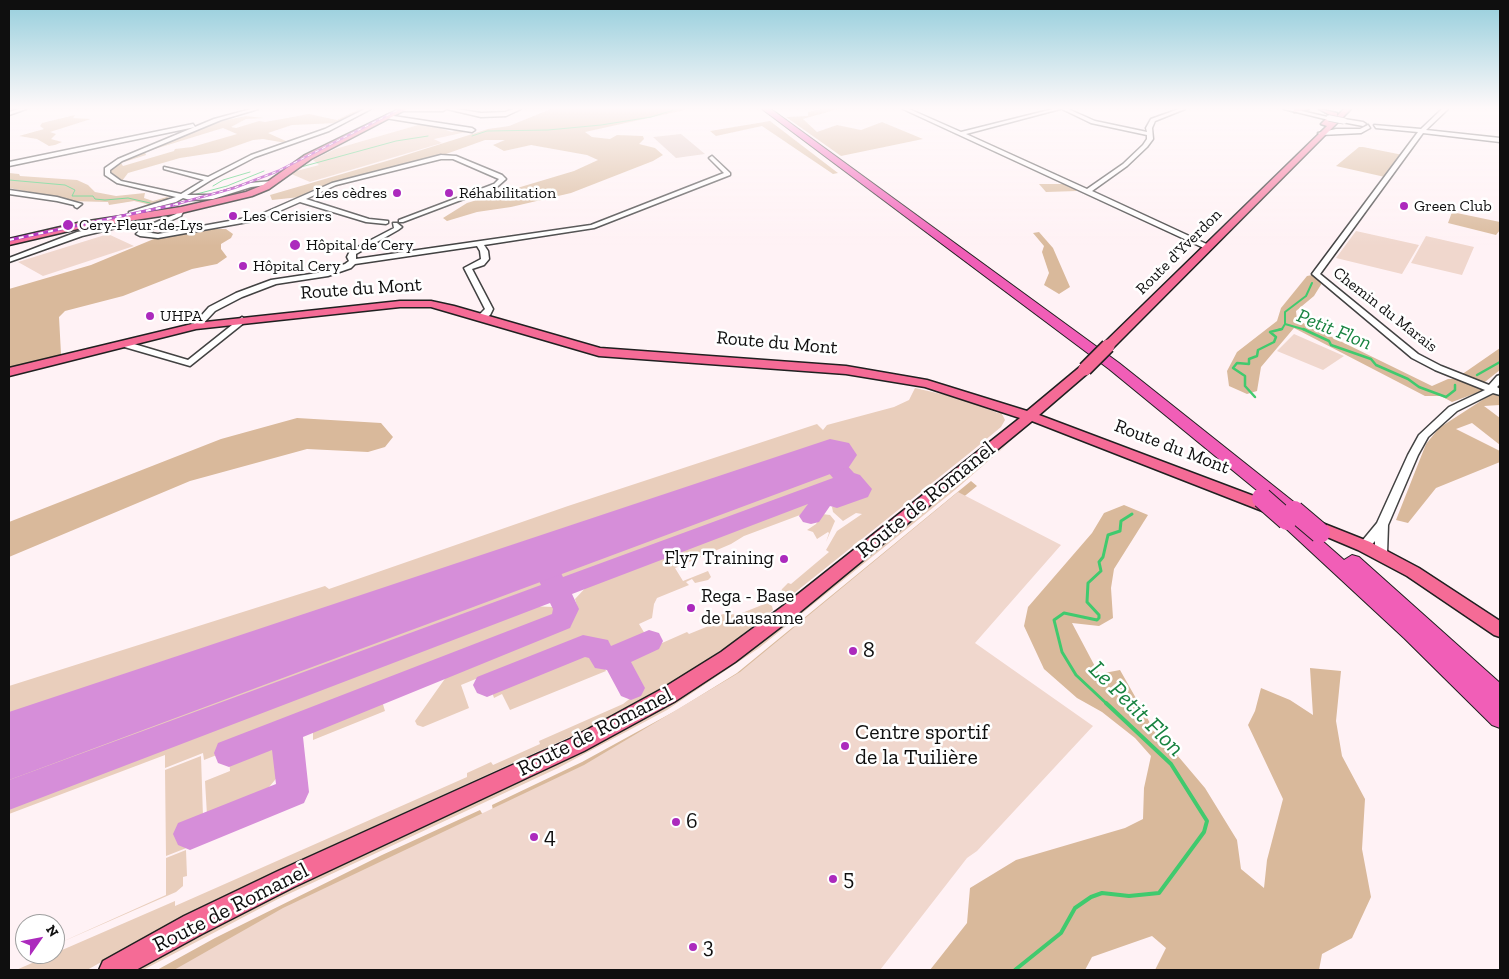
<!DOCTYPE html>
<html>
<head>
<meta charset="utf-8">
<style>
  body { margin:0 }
  #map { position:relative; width:1509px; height:979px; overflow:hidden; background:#fff2f5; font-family:"Zilla Slab",serif }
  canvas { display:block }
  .frame { position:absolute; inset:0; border:10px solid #0f0f0f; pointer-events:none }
  .north { position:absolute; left:15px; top:914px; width:50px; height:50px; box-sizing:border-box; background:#fff; border:1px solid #9f9f9f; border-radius:50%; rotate:57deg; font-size:14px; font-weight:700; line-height:20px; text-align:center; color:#0f0f0f }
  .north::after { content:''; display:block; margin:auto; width:18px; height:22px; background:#ac2abd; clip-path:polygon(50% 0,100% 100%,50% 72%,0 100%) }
</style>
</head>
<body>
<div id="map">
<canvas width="1509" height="979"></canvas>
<div class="frame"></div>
<div class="north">N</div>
</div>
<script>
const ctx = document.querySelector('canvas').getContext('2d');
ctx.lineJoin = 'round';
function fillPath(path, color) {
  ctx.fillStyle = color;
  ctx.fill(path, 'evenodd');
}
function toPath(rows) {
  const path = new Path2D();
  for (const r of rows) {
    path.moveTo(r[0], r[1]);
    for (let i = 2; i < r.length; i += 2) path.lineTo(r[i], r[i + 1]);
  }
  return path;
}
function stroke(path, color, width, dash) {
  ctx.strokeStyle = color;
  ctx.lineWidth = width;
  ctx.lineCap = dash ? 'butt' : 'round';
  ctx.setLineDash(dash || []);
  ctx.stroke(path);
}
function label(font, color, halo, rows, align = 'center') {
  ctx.font = font + ' "Zilla Slab",serif';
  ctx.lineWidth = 5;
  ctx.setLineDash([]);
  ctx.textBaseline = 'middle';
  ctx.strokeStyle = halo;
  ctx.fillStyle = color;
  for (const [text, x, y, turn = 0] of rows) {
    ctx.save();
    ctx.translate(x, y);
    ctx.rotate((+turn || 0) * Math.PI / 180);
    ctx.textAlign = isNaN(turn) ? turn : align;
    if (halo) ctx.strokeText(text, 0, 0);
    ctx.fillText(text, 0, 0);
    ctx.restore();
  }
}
fillPath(toPath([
  [425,123,452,132,461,129,471,131,434,139,442,143,310,182,289,173,319,165,313,160,335,149],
  [915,388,963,399,998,413,1001,412,1005,420,1001,427,972,451,788,598,780,594,782,589,788,583,791,584,829,552,826,550,837,531,862,514,856,513,843,521,833,512,832,507,870,492,823,447,9,731,9,686,325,586,329,589,568,506,817,424,823,430,827,425,894,407,909,400],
  [1010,442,955,490,759,648,667,710,558,768,278,899,143,970,130,970,247,908,597,743,926,506,933,504],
  [817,469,832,471,837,475,837,480,831,485,577,579,567,580,557,574,559,564,567,559],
  [812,501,800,515,744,536,731,544,675,568,683,581,708,571,711,577,708,580,695,583,692,579,686,582,689,585,657,598,654,604,652,618,639,624,648,639,607,656,599,646,585,643,486,682,483,676,461,685,469,708,423,727,417,725,415,721,449,673,566,626,575,615,577,606,575,599,590,583,803,502],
  [822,514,830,515,835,521,826,542,829,533,828,532,817,539,813,532,807,530,816,524],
  [533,574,540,577,544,583,540,590,532,595,9,789,9,760,523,575],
  [767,603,772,606,773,610,732,643,670,684,594,726,289,865,180,918,87,970,16,970,175,901,175,906,467,777,467,773,491,762,493,765,540,744,539,741,623,704,632,697,635,689,622,663,623,658,628,652,650,643,653,647,687,632,689,634,721,621,718,616,726,613,737,615],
  [526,606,554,607,556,615,554,618,272,727,273,733,204,760,203,753,165,768,165,755,9,814,9,800],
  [584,649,595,652,606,671,510,710,502,694,494,698,491,689,494,685],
  [378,700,382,701,385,711,313,740,313,726],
  [274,739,279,775,265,792,207,815,205,781,230,771,229,757],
  [201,756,203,817,189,823,189,847,166,856,165,770],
  [186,850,187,876,183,877,183,886,176,892,55,945,166,895,166,858]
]), '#e9cebc');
fillPath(toPath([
  [355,109,366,109,338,123,292,125,268,133,288,142,286,143,263,139,253,140,219,152,180,158,128,173,122,181,113,179,109,174,109,171,122,161,217,122,246,116,264,118,246,119,231,127,236,128,259,121,265,122,309,114,337,120,357,110],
  [223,128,237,134,192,147,175,149,174,151,123,166,121,163,146,155,145,152],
  [551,109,689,109,585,132,592,137,610,139,617,135,643,136,644,139,639,144,655,148,663,155,653,161,571,193,511,207,477,212,447,221,443,218,467,203,574,171,598,160,587,155,531,145,504,151,493,145,505,140,485,140,435,158,300,197,272,200,270,195,390,160,488,129,509,126],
  [821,109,838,109,803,119,817,132,837,125,861,130,882,122,923,139,841,156,786,117,808,116,808,112],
  [75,115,73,118,91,119,50,132,56,134,51,139,62,142,55,145,49,146,37,139,19,136,44,129,40,126,42,123],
  [770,121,838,173,833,174,762,126,716,136,710,131],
  [1359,147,1363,147,1403,155,1385,177,1336,166],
  [9,173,19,174,20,176,77,180,88,185,95,192,116,196,145,193,144,198,153,201,167,197,173,200,151,205,134,201,109,205,108,202,66,201,60,198,9,188],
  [1039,184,1068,184,1077,191,1046,192],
  [1452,212,1500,222,1500,230,1496,235,1448,223],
  [209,229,226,229,233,234,231,238,221,244,221,249,227,257,217,264,192,269,123,296,65,311,59,317,61,354,56,358,9,368,9,289,91,265,161,236],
  [1039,232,1053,248,1070,287,1059,294,1044,285,1049,273,1042,252,1044,246,1033,233],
  [1312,275,1322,283,1314,296,1296,311,1297,320,1432,386,1448,379,1460,379,1481,387,1482,391,1452,402,1441,396,1425,396,1294,328,1261,367,1257,391,1247,394,1229,386,1227,371,1237,352,1277,321,1281,308,1307,276],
  [1500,348,1500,370,1481,385,1461,375],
  [1500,394,1500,405,1484,406,1500,418,1500,445,1472,423,1456,429,1500,451,1500,462,1436,488,1408,523,1396,520,1426,444,1439,428,1490,395],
  [297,418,381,423,393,437,385,447,368,452,307,449,190,481,9,557,9,522,221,439],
  [971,481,977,486,756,666,591,772,183,970,157,970,215,938,382,855,480,810,483,815,493,811,492,805,582,762,677,710,737,673],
  [1124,505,1148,515,1114,569,1111,588,1113,618,1099,626,1072,623,1099,674,1120,670,1150,723,1205,788,1237,840,1241,869,1264,888,1267,860,1283,799,1248,725,1255,711,1261,688,1290,700,1313,715,1310,668,1341,671,1336,721,1342,756,1365,799,1362,849,1371,897,1352,938,1322,954,1319,970,1155,970,1166,948,1152,936,1092,957,1085,970,930,970,967,923,970,888,1016,860,1125,828,1143,819,1144,788,1151,756,1135,738,1102,712,1077,698,1044,669,1024,626,1028,607,1092,533,1104,513]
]), '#d9b99b');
fillPath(toPath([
  [681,134,705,154,676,158,653,137]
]), '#e1cac2');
fillPath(toPath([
  [1356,231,1419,245,1402,274,1336,258],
  [108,234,134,246,43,276,18,262],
  [1426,236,1474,247,1462,275,1411,263],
  [1294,334,1344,356,1323,370,1277,351],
  [958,492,1061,545,975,643,1093,726,977,851,967,858,880,970,174,970,283,908,584,765,740,672]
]), '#f0d7cd');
stroke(toPath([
  [472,136,487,131,548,130,601,125,651,117,677,109],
  [301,167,396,141,428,136],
  [9,180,65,185,75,190,72,196,93,196,95,199,105,200,128,198,150,203],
  [213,186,223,180,250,172],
  [193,195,227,186,264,171]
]), '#40ca6e', 1);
stroke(toPath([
  [1285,324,1285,312,1306,296,1312,283],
  [1278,330,1282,329,1285,324,1306,330]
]), '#40ca6e', 2);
stroke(toPath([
  [1303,329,1329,341,1331,345,1371,359,1376,365,1408,379,1419,387,1446,397,1455,390,1455,385],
  [1477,375,1500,362],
  [1255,397,1245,386,1245,376,1233,368,1237,363,1249,364,1249,359,1257,356,1258,350,1274,342,1276,337,1270,332,1282,329]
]), '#40ca6e', 2.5);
stroke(toPath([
  [1107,704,1076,675,1062,652,1054,620,1064,613,1097,620,1099,618,1099,615,1087,602,1088,583,1101,571,1099,562,1103,557,1108,535,1120,531,1121,521,1132,514]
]), '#40ca6e', 3);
stroke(toPath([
  [1015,970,1061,933,1075,908,1091,897,1102,893,1129,896,1159,893,1204,832,1207,821,1171,764,1106,703]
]), '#40ca6e', 4);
fillPath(toPath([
  [819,455,844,462,854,473,860,475,872,489,868,497,837,508,830,506,819,522,811,524,803,522,799,516,808,504,572,594,579,609,570,628,303,737,309,792,304,803,190,850,178,845,173,834,178,823,276,784,272,750,229,767,218,763,214,753,218,743,552,614,553,609,550,603,9,810,9,780,541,585,537,577,531,574,513,576,504,573,501,567,504,561,533,556,539,558,543,551,566,540,575,542,578,548,575,554,563,562,560,571,563,577,833,478,828,472,797,468,794,463,797,458,819,455],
  [649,630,659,633,663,641,659,649,631,662,645,688,641,696,631,700,621,696,607,670,595,668,589,658,585,657,487,697,477,693,473,685,477,677,583,635,608,640,611,646,649,630]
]), '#d68ed9');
fillPath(toPath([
  [830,439,849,443,857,455,849,467,9,780,9,712,830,439]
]), '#d68ed9');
const minor = toPath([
  [19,109,26,109,9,115,9,112,19,109],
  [251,109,258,109,221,120,122,161,110,170,110,173,121,181,181,194,204,180,164,169,164,167,208,177,251,155,325,129,365,109,371,109,329,131,255,157,211,180,187,195,212,195,250,183,272,181,275,183,274,184,251,187,213,199,190,200,183,198,176,202,129,214,129,212,176,197,117,183,105,175,105,168,118,159,214,119,251,109],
  [401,109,446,109,443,111,404,111,401,109],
  [447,109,456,109,481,113,505,112,514,109,521,109,506,116,481,117,447,109],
  [903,109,909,109,961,132,1053,109,1060,109,966,134,1087,189,1123,164,1143,145,1147,139,1147,135,1091,123,1062,109,1068,109,1095,121,1147,132,1146,128,1151,119,1179,109,1185,109,1155,121,1152,128,1153,139,1147,147,1127,166,1092,191,1213,247,1206,249,903,109],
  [1284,109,1293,109,1332,118,1329,120,1284,109],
  [1442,109,1448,109,1426,130,1500,138,1500,142,1423,133,1320,274,1418,354,1441,366,1489,385,1497,376,1500,375,1500,384,1497,387,1500,389,1500,395,1493,393,1457,411,1428,437,1418,455,1388,525,1387,554,1385,557,1381,558,1377,557,1375,554,1375,541,1368,549,1364,550,1360,549,1358,546,1377,523,1408,455,1419,435,1449,407,1485,390,1435,370,1412,358,1312,274,1418,132,1376,128,1374,125,1421,129,1442,109],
  [387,115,472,128,475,130,472,132,385,118,387,115],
  [1344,119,1363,122,1366,124,1363,126,1342,122,1344,119],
  [193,124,195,127,9,166,9,162,193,124],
  [1368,125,1370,128,1361,133,1321,135,1318,133,1336,129,1360,129,1368,125],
  [441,155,456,156,502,175,506,179,498,186,403,222,399,222,399,220,494,184,499,179,453,159,441,159,336,185,306,199,369,219,388,221,388,223,386,224,366,222,300,202,259,220,158,238,140,236,136,234,142,228,176,214,179,209,184,210,181,216,145,232,158,234,257,216,332,183,441,155],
  [712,156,730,173,730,175,594,228,484,245,488,251,489,259,484,265,472,269,493,309,490,315,484,319,478,319,477,317,485,309,464,268,481,259,480,251,477,246,355,264,351,268,328,276,276,284,242,297,215,311,199,328,193,328,192,326,209,307,236,293,271,280,324,272,345,264,349,261,347,257,350,251,394,228,393,223,397,223,402,227,398,230,356,254,356,259,591,225,724,173,709,158,712,156],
  [9,190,57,197,82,204,77,208,75,207,74,205,57,201,9,194,9,190],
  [114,225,118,227,116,228,82,236,9,262,9,258,77,232,114,225],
  [242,317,246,320,245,322,190,366,121,346,120,344,124,341,188,360,242,317]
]);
const major = toPath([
  [399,109,407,109,311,159,269,189,252,196,181,213,82,228,9,245,9,239,82,222,181,207,246,192,263,185,305,155,399,109],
  [1297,109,1309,109,1294,112,1294,110,1297,109],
  [1319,109,1337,113,1337,116,1344,109,1351,109,1112,349,1104,349,1104,343,1327,126,1321,124,1330,115,1319,109],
  [400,301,431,301,454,306,600,348,846,366,927,380,1027,411,1081,366,1085,365,1091,369,1089,372,1039,415,1275,504,1278,508,1275,512,1270,513,1265,512,1032,421,795,616,735,662,674,702,584,751,294,887,202,934,136,970,99,970,103,961,184,916,278,871,570,739,660,690,721,652,783,606,1020,418,925,387,846,374,599,356,431,307,400,307,196,329,9,376,9,368,196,323,400,301],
  [1312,519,1370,542,1419,568,1500,621,1500,637,1494,635,1407,576,1358,550,1306,528,1304,524,1306,520,1312,519]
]);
const highway = toPath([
  [762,109,771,109,1119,363,1300,507,1303,511,1300,515,1295,517,1344,560,1352,555,1359,557,1500,683,1500,728,1492,725,1404,638,1281,524,1278,520,1281,516,1286,514,1109,369,762,109]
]);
stroke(minor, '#424242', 3);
stroke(major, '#202020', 3);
stroke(highway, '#202020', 2);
fillPath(minor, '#fff');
fillPath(major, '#f56b96');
fillPath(highway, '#f15eb7');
const railFar1 = toPath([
  [173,205,234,188,278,171,400,109]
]);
const rail = toPath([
  [9,240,178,204]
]);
stroke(railFar1, '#ac2abd', 2.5);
stroke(rail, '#ac2abd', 3);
stroke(railFar1, '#fff', 1, [4]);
stroke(rail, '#fff', 2, [5]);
const minorBridge = toPath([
  [1329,118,1344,121]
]);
const majorBridge = toPath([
  [1085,369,1108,346]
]);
const highwayBridge = toPath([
  [1262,498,1287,520],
  [1294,511,1320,533]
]);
stroke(minorBridge, '#424242', 7, []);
stroke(majorBridge, '#202020', 16, []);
stroke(highwayBridge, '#202020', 22, []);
stroke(minorBridge, '#fff', 5.5);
stroke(majorBridge, '#f56b96', 13);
stroke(highwayBridge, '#f15eb7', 20);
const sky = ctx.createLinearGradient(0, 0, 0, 246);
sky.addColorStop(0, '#95cedc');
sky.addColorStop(0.44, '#fff9fa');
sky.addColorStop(1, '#fff9fa00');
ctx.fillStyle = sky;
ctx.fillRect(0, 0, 1509, 246);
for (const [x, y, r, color] of [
  [397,193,5,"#ac2abd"],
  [449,193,5,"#ac2abd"],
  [1404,206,5,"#ac2abd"],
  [233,216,5,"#ac2abd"],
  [68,225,6,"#ac2abd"],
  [295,245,6,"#ac2abd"],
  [243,266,5,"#ac2abd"],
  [150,316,5,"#ac2abd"],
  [784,559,5,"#ac2abd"],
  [691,608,5,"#ac2abd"],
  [853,651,5,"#ac2abd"],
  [845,746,5,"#ac2abd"],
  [676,822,5,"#ac2abd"],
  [534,837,5,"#ac2abd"],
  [833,879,5,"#ac2abd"],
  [693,947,5,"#ac2abd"]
]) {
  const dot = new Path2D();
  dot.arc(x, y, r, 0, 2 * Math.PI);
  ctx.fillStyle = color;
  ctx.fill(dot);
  stroke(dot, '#fff', 2);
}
label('16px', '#0f0f0f', '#fff', [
  ["Les cèdres",387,193,"right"],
  ["Réhabilitation",459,193],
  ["Green Club",1414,206],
  ["Les Cerisiers",243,216],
  ["Cery-Fleur-de-Lys",79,225],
  ["Hôpital de Cery",306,245],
  ["Hôpital Cery",253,266],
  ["UHPA",160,316]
], 'left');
label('16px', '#0f0f0f', '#fff', [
  ["Route d'Yverdon",1179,252,-45],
  ["Chemin du Marais",1385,310,38]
]);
label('19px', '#0f0f0f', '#fff', [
  ["Route du Mont",361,289,-4],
  ["Route du Mont",777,343,5],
  ["Route du Mont",1172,447,21]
]);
label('19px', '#0f0f0f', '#fff', [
  ["Fly7 Training",774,559],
  ["Rega - Base",701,597,"left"],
  ["de Lausanne",701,619,"left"]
], 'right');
label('italic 20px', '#188340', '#fff', [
  ["Petit Flon",1334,330,22]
]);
label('22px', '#0f0f0f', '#fff', [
  ["Route de Romanel",926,500,-39],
  ["Route de Romanel",595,732,-27],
  ["Route de Romanel",231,908,-27]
]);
label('22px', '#0f0f0f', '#fff', [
  ["8",863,651],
  ["Centre sportif",855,733],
  ["de la Tuilière",855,758],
  ["6",686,822],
  ["4",544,837],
  ["5",843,879],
  ["3",703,947]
], 'left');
label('italic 24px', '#188340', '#fff', [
  ["Le Petit Flon",1136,709,45]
]);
</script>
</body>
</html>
